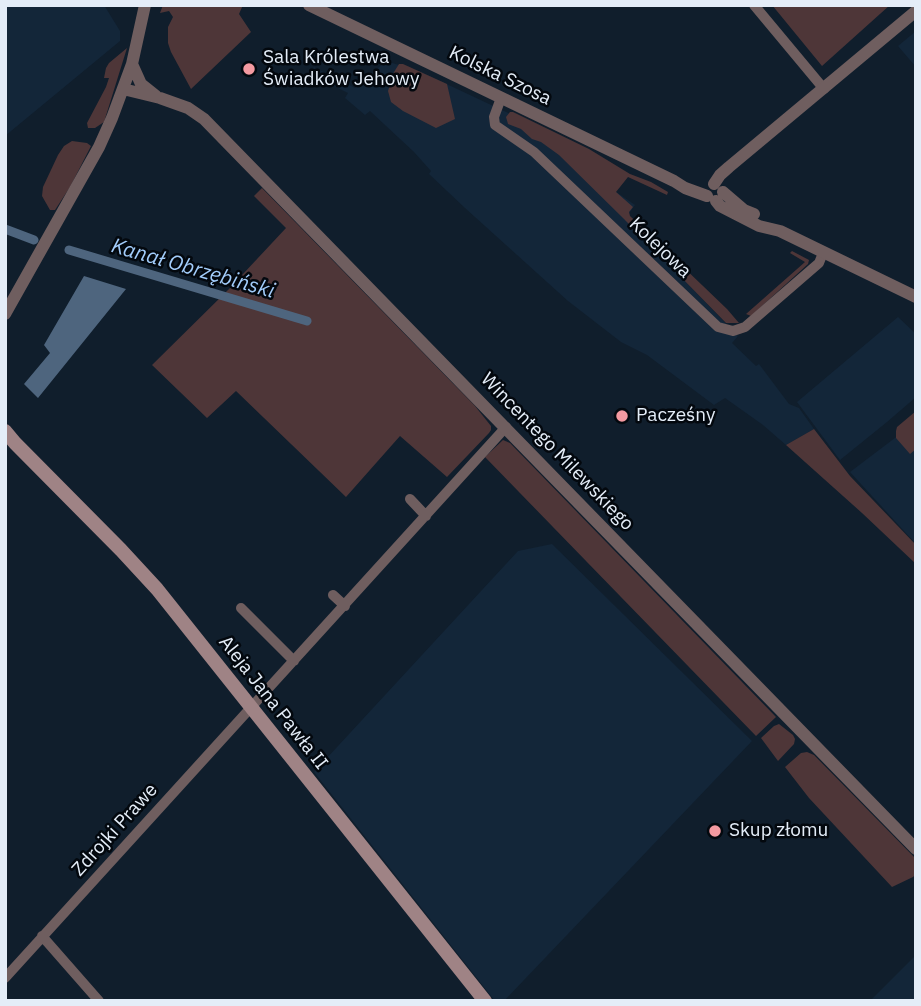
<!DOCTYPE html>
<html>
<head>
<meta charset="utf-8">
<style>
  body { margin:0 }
  #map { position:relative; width:921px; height:1006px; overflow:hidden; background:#101e2c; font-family:"IBM Plex Sans",sans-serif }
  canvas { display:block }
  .frame { position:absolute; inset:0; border:7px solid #e4edf8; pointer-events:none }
</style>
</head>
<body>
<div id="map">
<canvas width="921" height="1006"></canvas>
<div class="frame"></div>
</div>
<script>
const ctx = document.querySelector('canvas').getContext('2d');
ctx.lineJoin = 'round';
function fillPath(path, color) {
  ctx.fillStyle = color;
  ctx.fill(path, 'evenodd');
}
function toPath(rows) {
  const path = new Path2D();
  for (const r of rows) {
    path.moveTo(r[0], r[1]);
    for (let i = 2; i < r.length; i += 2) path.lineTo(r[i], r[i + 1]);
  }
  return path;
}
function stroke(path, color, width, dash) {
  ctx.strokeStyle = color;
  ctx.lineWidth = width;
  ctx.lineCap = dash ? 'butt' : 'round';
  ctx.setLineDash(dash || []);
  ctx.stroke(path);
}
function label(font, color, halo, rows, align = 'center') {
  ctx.font = font + ' "IBM Plex Sans",sans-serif';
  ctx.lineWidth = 5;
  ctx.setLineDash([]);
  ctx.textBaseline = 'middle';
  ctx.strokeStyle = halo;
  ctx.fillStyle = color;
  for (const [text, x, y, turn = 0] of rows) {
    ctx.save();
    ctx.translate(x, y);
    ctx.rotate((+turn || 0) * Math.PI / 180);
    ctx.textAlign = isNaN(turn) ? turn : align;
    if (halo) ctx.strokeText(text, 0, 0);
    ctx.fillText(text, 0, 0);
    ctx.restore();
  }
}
fillPath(toPath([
  [5,5,104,5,120,31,120,41,5,136],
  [916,31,916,67,898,46],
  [386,61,421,72,572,143,612,189,635,205,625,219,738,336,732,343,756,366,759,364,789,404,799,408,814,429,786,445,763,425,725,398,714,405,647,355,621,342,568,301,465,208,429,174,431,171,414,152,370,111,365,115,345,98,348,93,307,73,314,67,355,88],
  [898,317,916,334,916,397,887,422,840,460,797,402],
  [916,422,916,544,850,472],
  [552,544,752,741,504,1001,495,1001,314,772,518,551],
  [916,955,916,1001,870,1001]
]), '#132639');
fillPath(toPath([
  [163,5,243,5,239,14,251,32,191,89,171,52,168,43,168,27,173,17,169,11,160,13],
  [772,5,890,5,822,66],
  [127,48,104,122,95,128,88,128,87,123,106,87,109,78,104,78,106,68,109,63],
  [399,64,403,64,447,84,455,119,436,128,403,111,391,102,388,91,394,72],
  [510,112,513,112,589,149,630,174,651,182,668,192,667,195,628,177,616,192,633,207,629,212,630,216,727,309,739,323,726,323,624,219,559,155,541,142,532,139,521,129,508,124,506,117],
  [72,141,87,143,91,146,70,187,55,210,50,210,42,196,43,187,58,155,64,146],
  [262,188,475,406,491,426,491,430,489,433,447,477,400,436,346,497,236,391,207,418,152,365,229,289,286,228,254,196],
  [792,251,809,260,808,264,751,316,746,314,805,262,790,253],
  [916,411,916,449,910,454,896,438,896,431,897,427],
  [814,429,850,476,916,545,916,564,862,513,786,445],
  [503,440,510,443,776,717,756,736,485,457],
  [779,724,793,735,795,739,794,744,778,761,761,738,774,726],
  [807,752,814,755,916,859,916,874,913,877,892,887,809,798,785,767,801,753]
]), '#4e3638');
fillPath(toPath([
  [84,276,126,289,38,398,24,384,50,353,44,345]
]), '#4e657e');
stroke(toPath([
  [5,229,34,240],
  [69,250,307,321]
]), '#4e657e', 9);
stroke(toPath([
  [754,5,824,89],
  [501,98,494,117,495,125,534,152,718,327,733,331,745,327,819,263,823,253],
  [410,499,426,516],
  [333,595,345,606],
  [241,608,294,661],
  [42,936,99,1001],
  [5,978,506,427]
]), '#6f5e5f', 10);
stroke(toPath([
  [309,5,674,181,685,188,707,196],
  [132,64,141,84,156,96],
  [123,89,160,98,188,108,204,119,916,849],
  [714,184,720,175,729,167,916,11],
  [723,192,744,210,754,214],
  [716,201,720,206,759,226,780,231,916,297],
  [5,314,99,147,112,118,132,64,145,5]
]), '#6f5e5f', 12);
stroke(toPath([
  [5,431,15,443,121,550,157,589,485,1001]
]), '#9f8385', 14);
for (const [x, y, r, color] of [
  [249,69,7,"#f49aa1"],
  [622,416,7,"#f49aa1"],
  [715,831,7,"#f49aa1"]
]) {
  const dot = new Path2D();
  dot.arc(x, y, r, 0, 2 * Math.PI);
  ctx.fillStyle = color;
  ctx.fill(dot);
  stroke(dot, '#03080e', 2.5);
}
label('19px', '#e4edf8', '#03080e', [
  ["Sala Królestwa",263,58],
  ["Świadków Jehowy",263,80],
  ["Pacześny",636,416],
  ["Skup złomu",729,831]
], 'left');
label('19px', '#e4edf8', '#03080e', [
  ["Kolska Szosa",500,76,26],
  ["Kolejowa",660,248,44],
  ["Wincentego Milewskiego",557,452,46],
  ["Aleja Jana Pawła II",273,703,52],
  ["Zdrojki Prawe",115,830,-48]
]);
label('italic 21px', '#a2ccfa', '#03080e', [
  ["Kanał Obrzębiński",193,269,16]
]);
</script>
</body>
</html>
